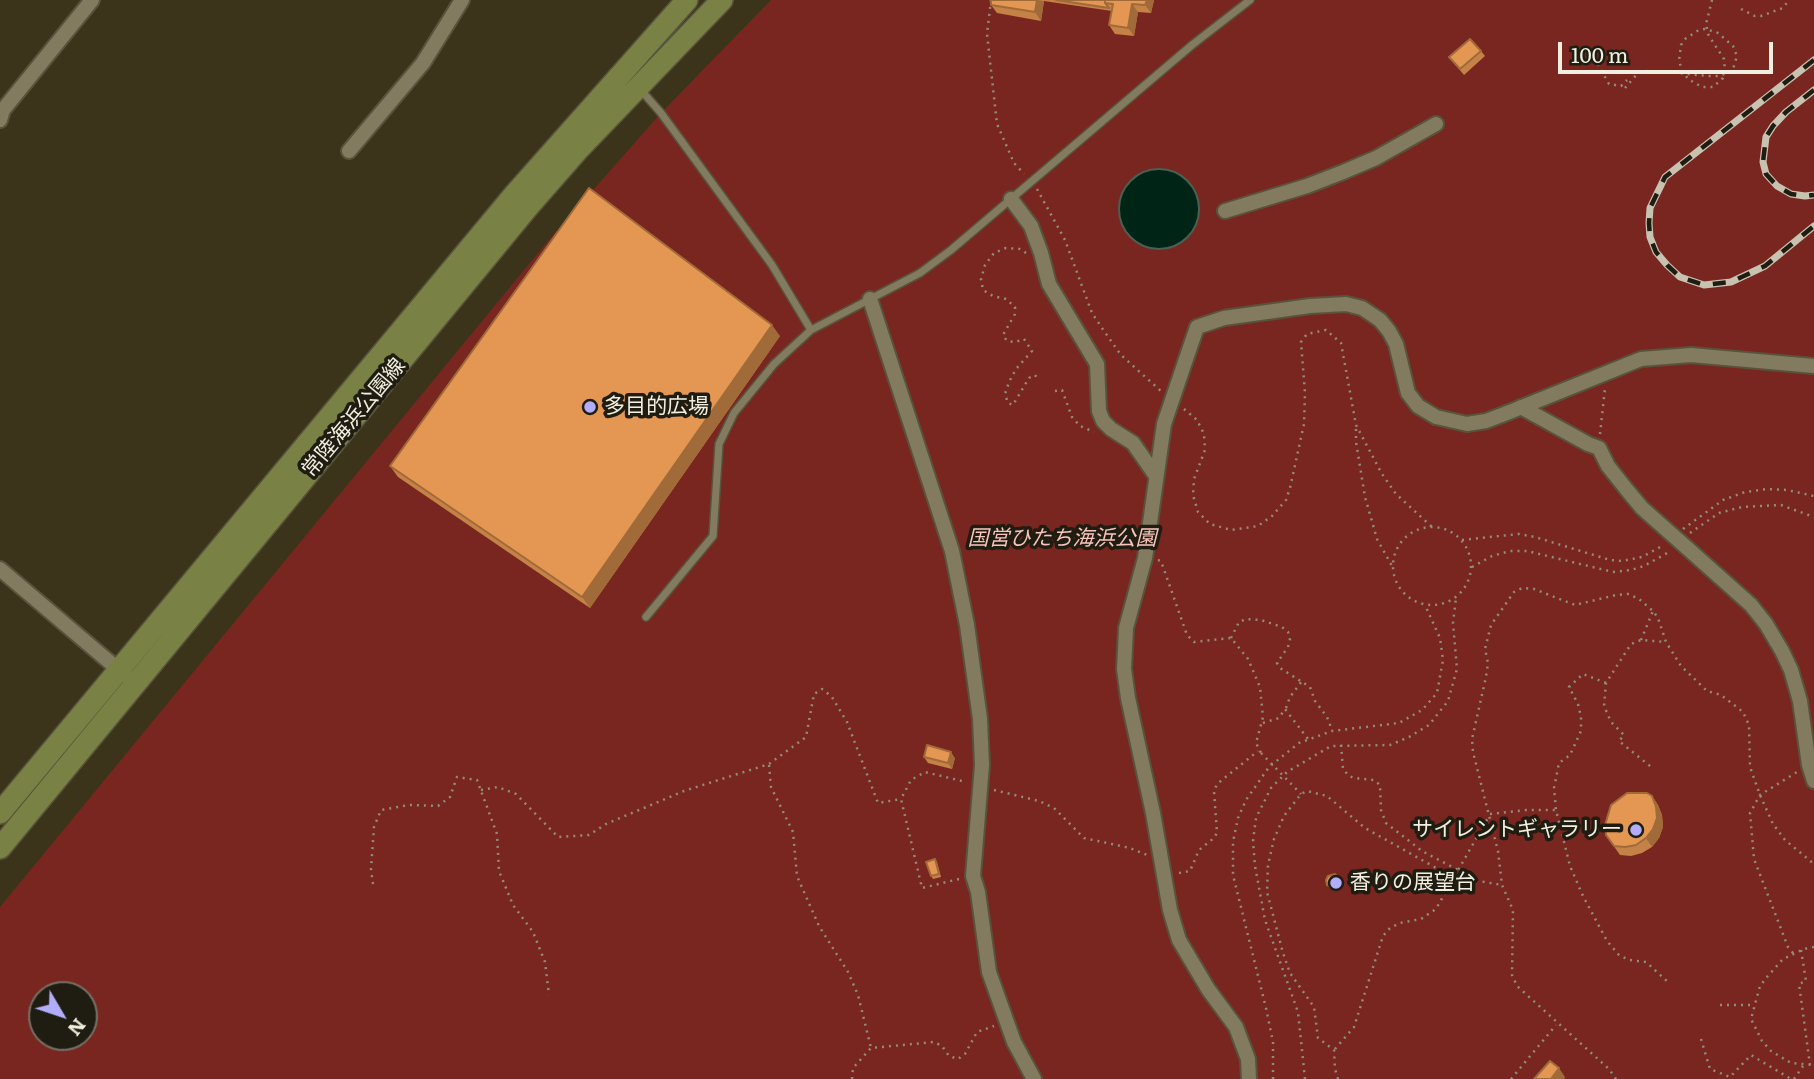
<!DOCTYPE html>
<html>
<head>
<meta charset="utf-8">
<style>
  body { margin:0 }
  #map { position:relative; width:1814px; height:1079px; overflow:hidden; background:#3b341b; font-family:Literata,serif }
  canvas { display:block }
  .north { position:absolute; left:28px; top:981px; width:70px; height:70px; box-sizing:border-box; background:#1f1c11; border:2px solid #747064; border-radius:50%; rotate:129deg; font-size:19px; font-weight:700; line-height:28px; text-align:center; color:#f3efe0 }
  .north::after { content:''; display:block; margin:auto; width:24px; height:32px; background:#b2adf9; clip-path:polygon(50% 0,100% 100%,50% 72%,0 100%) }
  .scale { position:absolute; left:1558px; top:42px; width:215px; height:32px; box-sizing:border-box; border:4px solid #f3efe0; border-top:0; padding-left:9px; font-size:21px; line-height:24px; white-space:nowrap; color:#f3efe0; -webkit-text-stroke:5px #1f1c11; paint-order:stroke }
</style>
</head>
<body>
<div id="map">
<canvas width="1814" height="1079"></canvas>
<div class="north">N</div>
<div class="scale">100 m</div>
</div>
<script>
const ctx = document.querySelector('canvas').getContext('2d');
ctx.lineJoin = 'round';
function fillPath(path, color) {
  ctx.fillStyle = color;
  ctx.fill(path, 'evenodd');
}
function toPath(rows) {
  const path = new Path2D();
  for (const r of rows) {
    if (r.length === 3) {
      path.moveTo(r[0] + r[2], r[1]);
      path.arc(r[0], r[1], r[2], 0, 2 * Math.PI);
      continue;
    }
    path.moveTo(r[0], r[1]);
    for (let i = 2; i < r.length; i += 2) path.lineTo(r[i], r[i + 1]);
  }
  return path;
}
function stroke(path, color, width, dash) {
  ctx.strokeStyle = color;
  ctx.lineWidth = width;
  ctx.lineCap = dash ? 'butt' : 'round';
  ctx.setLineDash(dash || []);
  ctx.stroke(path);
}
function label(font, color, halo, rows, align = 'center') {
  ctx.font = font + ' Literata,"Noto Sans JP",serif';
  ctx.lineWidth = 7;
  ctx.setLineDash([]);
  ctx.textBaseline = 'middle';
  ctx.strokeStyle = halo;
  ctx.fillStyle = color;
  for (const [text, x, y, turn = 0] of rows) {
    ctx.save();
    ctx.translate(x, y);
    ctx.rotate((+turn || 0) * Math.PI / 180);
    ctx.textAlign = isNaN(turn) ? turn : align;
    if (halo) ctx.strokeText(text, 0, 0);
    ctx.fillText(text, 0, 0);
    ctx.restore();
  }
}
fillPath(toPath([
  [771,0,1814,0,1814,1079,0,1079,0,907,548,241,661,113],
  [42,995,84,995,84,1037,42,1037]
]), '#7a2620');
const water = toPath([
  [1159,209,40]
]);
fillPath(water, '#002415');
stroke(water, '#496152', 2);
const lane = toPath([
  [640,89,661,113,772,265,811,330],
  [646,617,713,536,719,444,734,413,774,364,811,330,920,273,951,250,1192,45,1250,0]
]);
const street = toPath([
  [0,120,3,110,92,0],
  [349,151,423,63,462,0],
  [1011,199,1031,226,1041,253,1049,284,1097,364,1099,411,1103,421,1111,429,1133,443,1156,476],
  [1225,211,1307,186,1343,172,1376,158,1436,124],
  [870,299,952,551,967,625,980,719,982,765,973,876,978,892,989,972,1014,1042,1034,1079],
  [1186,359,1197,327,1224,318,1310,306,1346,304,1362,308,1380,320,1389,331,1396,344,1408,393,1418,406,1436,417,1467,424,1486,421,1507,413,1641,359,1691,355,1814,366],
  [1521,407,1588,444,1599,448,1608,466,1627,490,1642,508,1669,532],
  [1164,424,1145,558,1126,628,1124,669,1128,698,1153,813,1170,910,1179,940,1208,989,1236,1027,1248,1059,1249,1079],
  [1686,547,1751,605,1766,624,1782,651,1791,670,1800,701,1809,765,1814,781],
  [0,569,126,676]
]);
const secondary = toPath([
  [0,813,514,195,687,0],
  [0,848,528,207,577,151,722,0]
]);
stroke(lane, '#58533c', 10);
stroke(street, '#58533c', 18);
stroke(secondary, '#58533c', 24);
stroke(toPath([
  [991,0,987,34,997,124,1014,163,1024,174],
  [1741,9,1755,16,1761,16,1783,8,1789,0],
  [1580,54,1596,61,1609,84,1621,86,1627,80],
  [1625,88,1638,73,1645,71,1668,72,1697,75,1710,76,1718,76,1728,73,1733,69,1737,56,1733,46,1718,33,1712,31,1705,29,1699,30,1685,39,1681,45,1679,61,1682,70,1688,79,1702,87,1713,87,1723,78,1725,71,1724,59,1711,39,1708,34,1706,24,1712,0],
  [1037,189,1065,240,1092,313,1104,331,1121,355,1162,392],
  [1026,253,1020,249,1006,248,994,253,985,265,981,279,983,290,993,296,1006,299,1015,307,1015,314,1003,335,1007,341,1015,342,1024,339,1032,351,1016,369,1009,382,1005,394,1008,403,1013,405,1029,378,1035,375,1039,381],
  [1055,391,1062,390,1072,417,1080,426,1094,432],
  [1184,409,1197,420,1204,434,1205,450,1194,479,1193,495,1198,512,1210,524,1231,530,1258,526,1272,516,1286,500,1290,488,1304,424,1305,393,1301,342,1307,334,1326,330,1341,343,1356,425,1382,474,1396,494,1432,527],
  [1356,429,1356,442,1365,497,1377,539,1392,566],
  [1600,434,1605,388],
  [1432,566,39],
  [1683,529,1723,500,1745,492,1767,489,1787,490,1814,496],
  [1690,533,1719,513,1742,507,1781,505,1814,517],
  [1462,540,1519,534,1535,537,1610,560,1622,561,1642,557,1662,546],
  [1158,560,1161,561,1187,635,1194,642,1231,638,1248,659,1260,687,1263,717,1256,743,1261,753],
  [1472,567,1492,556,1510,551,1527,551,1613,572,1631,570,1644,566,1669,552],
  [1231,638,1239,622,1246,619,1261,620,1282,627,1288,632,1290,640,1288,647,1277,663,1280,668,1310,687,1315,701,1327,717,1332,730],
  [1641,640,1653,611],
  [1606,683,1583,674,1569,687,1578,704,1581,717,1581,731,1570,755,1559,763,1554,788,1556,810,1570,866,1583,896,1607,941,1619,955,1629,960,1646,962,1669,983],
  [1286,708,1290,697,1302,681],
  [1263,723,1279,718,1285,709,1308,739],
  [1341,745,1343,769,1349,776,1354,778,1374,780,1380,785,1381,810,1386,823,1422,851,1458,870],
  [769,765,771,787,793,832,797,876,819,926,848,972,858,995,871,1048],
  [1650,766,1619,741,1624,735,1611,722,1604,706,1606,683,1631,644,1641,640,1666,642],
  [481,790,498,787,516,794,558,837,589,835,606,824,684,791,769,764,806,737,814,694,822,689,832,697,847,722,878,803,901,799],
  [994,790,1039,801,1054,808,1084,838,1130,848,1147,855],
  [1490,814,1526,810,1556,810],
  [1179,873,1190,871,1199,850,1214,838,1217,833,1214,791,1217,784,1258,751],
  [1455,877,1502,885],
  [959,879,922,888,901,799,911,780,925,772,966,782],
  [373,884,371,869,374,827,381,810,409,805,438,806,450,797,457,777,477,780,497,834,499,871,513,905,533,932,545,962,549,995],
  [1814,947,1804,949,1783,959,1767,977,1760,986,1751,1019,1762,1041,1771,1051,1791,1063,1814,1065],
  [1801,950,1806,981,1799,984,1810,1065],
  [1793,953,1788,947,1754,859,1750,813,1760,795,1797,772],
  [1720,1005,1754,1005],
  [1701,1039,1710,1069,1730,1077,1751,1055,1791,1079],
  [1335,1049,1354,1027,1383,936,1390,928,1400,923,1421,919,1436,909,1489,816],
  [852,1079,853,1068,871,1048,934,1042,942,1046,949,1056,958,1059,965,1054,977,1032,994,1026],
  [1273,1079,1273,1042,1266,1008,1233,875,1233,842,1238,818,1246,800,1269,767,1299,743,1332,731,1399,723,1422,710,1437,693,1443,660,1440,638,1425,605],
  [1305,1079,1298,1012,1265,920,1255,866,1253,841,1256,818,1271,788,1287,772,1331,746,1390,745,1409,737,1429,725,1448,701,1457,669,1453,623,1456,598],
  [1338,1079,1335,1069,1334,1050,1318,1038,1314,1007,1290,973,1283,953,1267,892,1268,865,1274,839,1284,816,1301,794,1307,791,1327,796,1365,828,1454,878],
  [1511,1079,1556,1025],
  [1616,1079,1609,1069,1517,986,1512,975,1513,910,1502,885,1498,851,1473,752,1472,739,1486,677,1488,663,1485,649,1491,625,1514,592,1522,588,1534,589,1575,605,1616,595,1628,594,1639,599,1653,611,1658,618,1666,642,1681,666,1707,691,1721,695,1743,712,1749,725,1750,767,1760,795,1773,824,1785,840,1814,864],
  [1794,1079,1803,1066]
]), '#928c78', 2.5, [2, 5]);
stroke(lane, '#827b5f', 7);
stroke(street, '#827b5f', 14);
stroke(secondary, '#798244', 21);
const rail = toPath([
  [1814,60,1665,177,1650,208,1649,223,1650,237,1656,252,1667,265,1680,277,1704,285,1731,282,1765,266,1814,226],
  [1814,90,1786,112,1773,126,1766,137,1763,162,1766,174,1777,186,1791,194,1805,196,1814,195]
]);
stroke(rail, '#c8c3b1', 7);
stroke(rail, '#1f1c11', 4.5, [13]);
const streetBridge = toPath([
  [1164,424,1186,359],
  [1669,532,1686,547]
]);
stroke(streetBridge, '#58533c', 18, []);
stroke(toPath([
  [1261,753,1301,794]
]), '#928c78', 2.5, [2, 5]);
stroke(streetBridge, '#827b5f', 14);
fillPath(toPath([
  [991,0,1154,0,1151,13,1138,12,1134,36,1115,34,1109,25,1112,11,1044,1,1041,21,997,13,991,5],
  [1481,51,1485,56,1464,75,1449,57],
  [780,336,590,608,398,477,390,466],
  [924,757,955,758,952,769,928,763],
  [1652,796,1658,805,1662,815,1663,827,1659,838,1652,847,1642,853,1631,856,1620,855,1606,835],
  [935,859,937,862,941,877,933,879,931,876],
  [1343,884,1341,889,1335,891,1329,887,1327,885]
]), '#c48247');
fillPath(toPath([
  [1037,0,1044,1,1041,21,1035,12],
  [1147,0,1154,0,1151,13,1145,5],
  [1132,4,1138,12,1134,36,1128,28],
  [772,325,780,336,590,608,582,597],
  [951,752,955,758,952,769,948,763],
  [1652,796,1658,805,1662,815,1663,827,1659,838,1652,847,1646,838],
  [1559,1068,1565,1077,1564,1079,1551,1079]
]), '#a06a39');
const building = toPath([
  [991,0,1037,0,1035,12,991,5,991,0],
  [1056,0,1105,0,1105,3,1109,8,1056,0],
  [1105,0,1147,0,1145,5,1132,4,1128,28,1109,25,1113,4,1105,3,1105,0],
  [1470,39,1481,51,1460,69,1449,57,1470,39],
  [589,188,772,325,582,597,390,466,589,188],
  [927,745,951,752,948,763,924,757,927,745],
  [1627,793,1647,793,1652,796,1656,807,1657,818,1653,829,1646,838,1636,845,1625,847,1614,846,1606,835,1605,825,1611,805,1627,793],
  [935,859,939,874,931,876,926,862,935,859],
  [1335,874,1341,881,1339,886,1333,888,1327,885,1326,880,1328,876,1335,874],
  [1550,1061,1559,1068,1551,1079,1534,1079,1550,1061]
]);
fillPath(building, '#e49752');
stroke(building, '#a06a39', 2);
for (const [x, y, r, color] of [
  [590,407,7,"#b2adf9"],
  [1636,830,7,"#b2adf9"],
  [1336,883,7,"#b2adf9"]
]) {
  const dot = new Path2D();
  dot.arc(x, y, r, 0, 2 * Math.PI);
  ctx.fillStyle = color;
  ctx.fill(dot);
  stroke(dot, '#1f1c11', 2.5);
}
label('21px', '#f3efe0', '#1f1c11', [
  ["多目的広場",604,407],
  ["サイレントギャラリー",1622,830,"right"],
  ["香りの展望台",1350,883]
], 'left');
label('21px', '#f3efe0', '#1f1c11', [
  ["常陸海浜公園線",354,418,-50]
]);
label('italic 21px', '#f9c4bc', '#1f1c11', [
  ["国営ひたち海浜公園",1062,539]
]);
</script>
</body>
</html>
